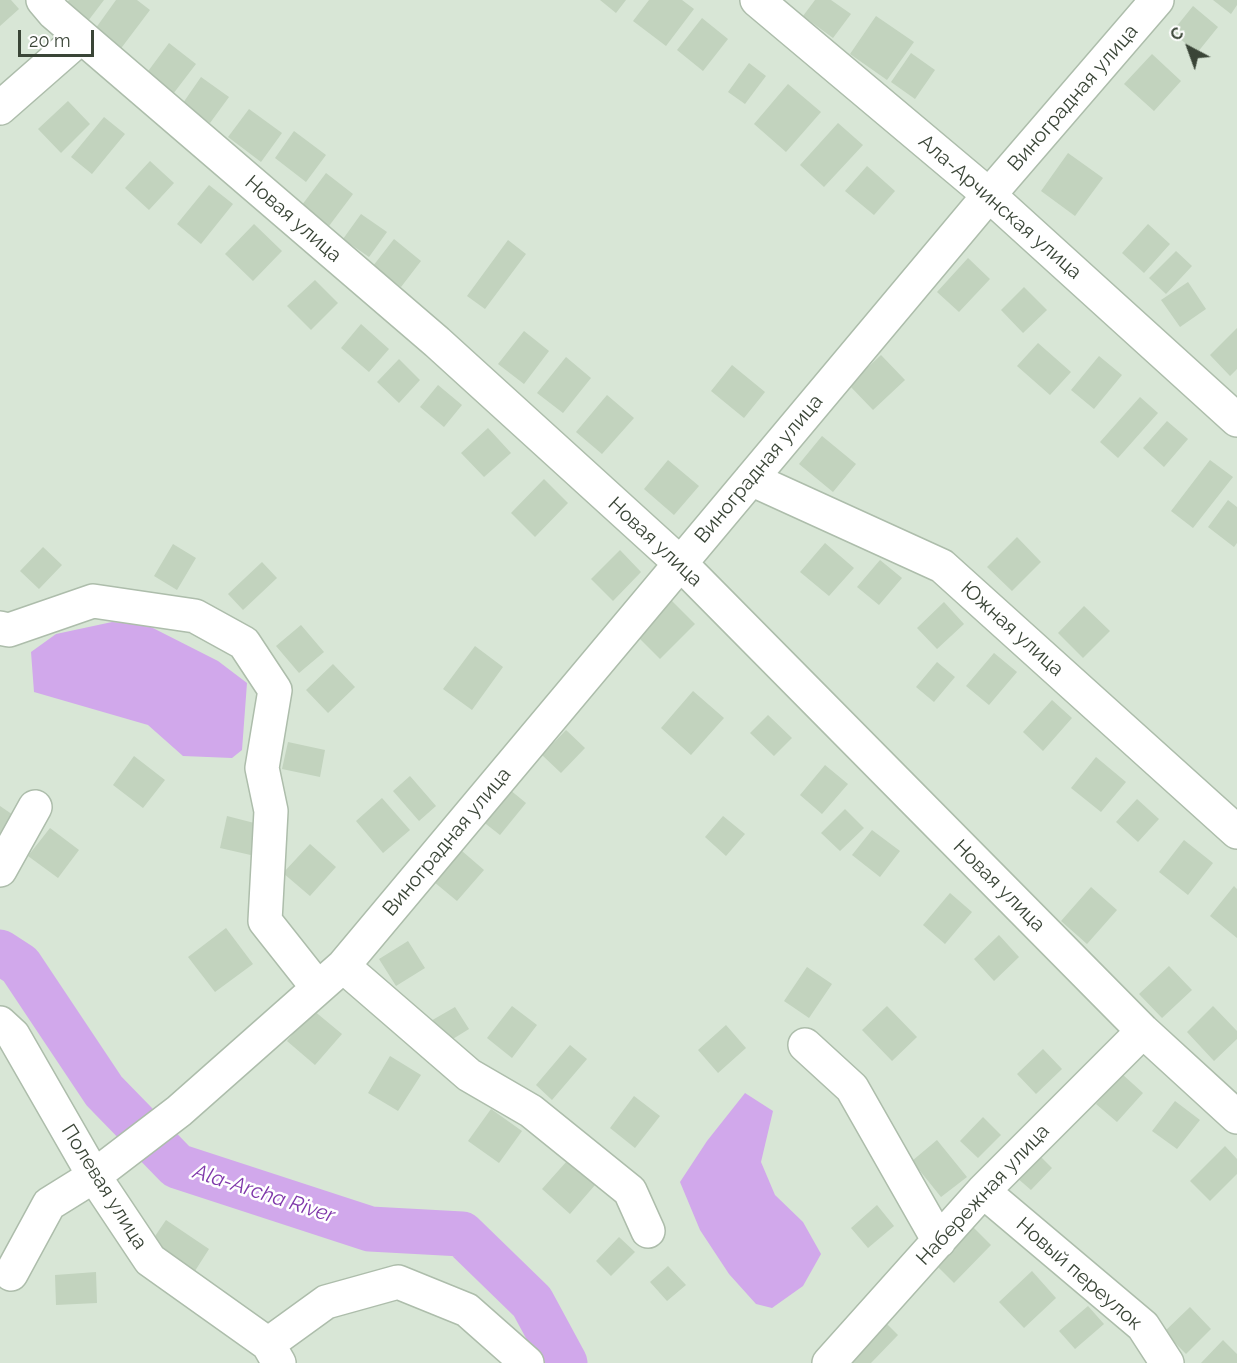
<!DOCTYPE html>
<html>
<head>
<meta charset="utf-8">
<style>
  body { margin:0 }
  #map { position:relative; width:1237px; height:1363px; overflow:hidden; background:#e9f3e8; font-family:Raleway,sans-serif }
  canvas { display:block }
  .north { position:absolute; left:1159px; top:18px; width:60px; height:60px; -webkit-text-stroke:4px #fff; paint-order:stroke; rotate:319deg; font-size:16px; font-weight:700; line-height:24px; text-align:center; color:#3a4537 }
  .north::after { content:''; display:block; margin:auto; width:21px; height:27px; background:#3a4537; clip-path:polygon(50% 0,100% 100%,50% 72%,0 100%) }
  .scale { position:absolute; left:18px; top:30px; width:76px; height:27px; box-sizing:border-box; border:3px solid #3a4537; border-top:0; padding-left:8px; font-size:18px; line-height:21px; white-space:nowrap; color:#3a4537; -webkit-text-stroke:4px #fff; paint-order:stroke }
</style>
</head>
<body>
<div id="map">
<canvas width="1237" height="1363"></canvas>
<div class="north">С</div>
<div class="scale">20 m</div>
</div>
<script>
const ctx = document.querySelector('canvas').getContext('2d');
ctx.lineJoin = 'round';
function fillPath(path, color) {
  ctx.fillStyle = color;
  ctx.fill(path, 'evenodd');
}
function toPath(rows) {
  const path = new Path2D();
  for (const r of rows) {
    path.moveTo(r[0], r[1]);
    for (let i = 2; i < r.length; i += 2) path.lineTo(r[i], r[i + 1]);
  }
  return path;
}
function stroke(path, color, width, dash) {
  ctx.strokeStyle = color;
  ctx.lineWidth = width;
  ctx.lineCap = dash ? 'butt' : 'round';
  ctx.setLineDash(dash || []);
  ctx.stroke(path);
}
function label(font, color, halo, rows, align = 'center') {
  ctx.font = font + ' Raleway,sans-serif';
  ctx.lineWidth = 5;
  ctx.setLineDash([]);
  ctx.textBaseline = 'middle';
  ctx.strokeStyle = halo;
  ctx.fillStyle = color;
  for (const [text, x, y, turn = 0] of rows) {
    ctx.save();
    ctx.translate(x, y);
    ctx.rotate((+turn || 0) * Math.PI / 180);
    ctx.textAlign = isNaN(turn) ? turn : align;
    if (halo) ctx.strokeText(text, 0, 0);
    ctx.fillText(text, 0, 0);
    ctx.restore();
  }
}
fillPath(toPath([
  [0,0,1237,0,1237,1363,0,1363]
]), '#d8e6d6');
fillPath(toPath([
  [112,622,147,625,218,661,247,683,242,750,232,758,183,756,148,725,34,692,31,652,56,634],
  [745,1093,773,1111,761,1162,775,1195,803,1222,821,1254,803,1286,772,1308,756,1304,729,1274,700,1230,680,1182,707,1141]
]), '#d1a8eb');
stroke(toPath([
  [0,952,20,965,104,1091,177,1166,370,1229,462,1234,532,1302,565,1363]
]), '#d1a8eb', 45);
fillPath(toPath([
  [0,0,11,0,19,9,0,26],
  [69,0,104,0,88,21,66,4],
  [116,0,137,0,150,10,119,51,93,32],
  [600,0,626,0,616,13],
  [649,0,682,0,694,9,666,46,633,21],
  [815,0,831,0,851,14,833,38,803,16],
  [1213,0,1237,0,1237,5,1231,14],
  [1193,6,1218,27,1197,53,1172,32],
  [876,16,914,42,887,80,850,54],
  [702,18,728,39,703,71,677,50],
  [169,43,196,64,173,94,146,74],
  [911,53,935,70,915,99,891,82],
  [1152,54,1181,81,1154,111,1124,84],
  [749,63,766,76,745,104,728,92],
  [201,77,229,97,210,123,183,103],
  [788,84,821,112,786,152,754,124],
  [68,101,90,124,61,153,38,129],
  [249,109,282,133,261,162,228,137],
  [104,117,125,134,92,174,71,157],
  [838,123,863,145,824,187,800,165],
  [294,131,326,155,306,182,275,158],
  [1068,153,1103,178,1075,216,1041,191],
  [150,161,174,183,149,210,125,188],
  [867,166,895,191,874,215,845,191],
  [326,173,353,194,329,226,302,205],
  [209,185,233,204,201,244,177,224],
  [361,214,387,232,369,257,343,239],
  [254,224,282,251,253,281,225,254],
  [1148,224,1170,244,1144,273,1122,253],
  [394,239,421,261,401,287,373,266],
  [508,240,526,254,485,309,467,296],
  [1176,251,1192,266,1166,294,1149,278],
  [968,258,990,279,959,312,937,292],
  [315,280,338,303,311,330,287,306],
  [1188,282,1206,309,1180,327,1161,300],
  [1024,287,1047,310,1023,333,1001,310],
  [361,324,389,349,369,372,341,348],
  [1237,328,1237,369,1230,376,1210,355],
  [524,331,549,351,524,384,498,364],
  [1038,343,1071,372,1050,395,1017,366],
  [881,355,905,380,873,410,849,385],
  [1099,356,1122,375,1094,409,1071,390],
  [566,357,591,378,563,413,537,393],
  [399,359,420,380,399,403,377,382],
  [732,365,765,392,744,418,711,391],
  [438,385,462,405,444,427,420,407],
  [607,395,634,418,602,454,576,432],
  [1140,397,1158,413,1118,458,1100,442],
  [1167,421,1188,439,1164,467,1143,448],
  [488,428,511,453,484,477,461,453],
  [822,436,856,464,833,492,799,464],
  [668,460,699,486,674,515,644,489],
  [1210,460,1233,477,1193,528,1171,511],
  [544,479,568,503,535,537,511,513],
  [1228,500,1237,507,1237,543,1234,547,1208,527],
  [1017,537,1041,562,1012,591,987,567],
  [825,543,854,568,829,596,800,572],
  [173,544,196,558,177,590,154,576],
  [43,547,62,565,39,589,20,571],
  [620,550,641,572,613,601,591,579],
  [880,560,902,578,879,605,857,587],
  [262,562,277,578,243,610,228,594],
  [670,599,695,624,660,659,635,634],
  [944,602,964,624,937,649,917,628],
  [1084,606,1110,631,1083,658,1058,633],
  [301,625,324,652,299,673,276,646],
  [475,646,503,667,472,710,443,689],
  [994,653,1017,672,989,705,966,686],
  [937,662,955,677,934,702,916,687],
  [333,664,355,687,328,713,306,690],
  [693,691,724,718,691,755,661,728],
  [1052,700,1072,718,1043,751,1023,732],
  [768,715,792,738,774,756,750,733],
  [566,730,585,748,561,773,542,755],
  [288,742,325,750,320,777,282,769],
  [134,756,165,780,143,808,113,785],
  [1096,757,1126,782,1101,812,1071,788],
  [825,765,848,784,822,814,800,795],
  [410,776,436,806,419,821,393,791],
  [504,785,526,803,500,835,477,817],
  [382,798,410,830,383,853,356,821],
  [1137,799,1159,819,1138,842,1116,822],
  [0,806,19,819,0,847],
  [845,809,864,828,840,851,821,833],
  [227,816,262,825,255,856,220,848],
  [723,816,745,834,726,856,705,837],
  [50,828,79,850,58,878,28,856],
  [872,830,900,851,880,877,852,855],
  [1184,840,1213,863,1188,895,1159,872],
  [310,844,336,867,310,896,283,873],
  [455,845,484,870,457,901,428,877],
  [1234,886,1237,889,1237,938,1210,916],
  [1091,887,1117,910,1087,944,1061,921],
  [950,893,972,912,945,944,923,925],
  [226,928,253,964,215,992,188,957],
  [999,935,1019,957,994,981,974,959],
  [408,941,425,968,396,986,379,959],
  [1169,966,1192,990,1162,1018,1139,994],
  [807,967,832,984,809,1018,784,1001],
  [512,1006,537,1025,512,1058,487,1038],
  [887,1006,917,1037,892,1061,862,1030],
  [1213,1006,1237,1031,1237,1039,1214,1061,1187,1032],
  [455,1007,469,1029,443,1045,429,1022],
  [313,1010,342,1034,315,1065,287,1041],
  [726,1025,746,1048,718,1073,698,1050],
  [570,1045,587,1059,552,1100,536,1085],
  [1043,1049,1062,1069,1036,1094,1017,1074],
  [390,1056,421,1075,398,1111,368,1093],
  [1122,1074,1143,1093,1117,1122,1096,1104],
  [634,1096,660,1116,635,1148,610,1128],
  [1175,1101,1200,1120,1177,1149,1152,1131],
  [491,1109,522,1131,499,1163,468,1141],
  [983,1117,1001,1135,978,1158,960,1141],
  [937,1140,967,1177,941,1197,912,1161],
  [1225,1146,1237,1159,1237,1174,1210,1201,1190,1181],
  [1038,1154,1052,1168,1031,1190,1016,1177],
  [567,1161,595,1185,570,1214,542,1189],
  [877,1205,894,1226,868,1248,851,1228],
  [166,1220,209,1249,193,1274,149,1245],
  [971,1225,991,1245,954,1283,934,1263],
  [619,1237,635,1252,611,1276,596,1261],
  [668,1266,686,1285,667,1301,650,1282],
  [1032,1271,1056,1298,1024,1328,999,1302],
  [96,1272,97,1303,56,1305,55,1275],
  [1088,1306,1104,1324,1075,1349,1059,1331],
  [1190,1307,1211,1329,1186,1354,1164,1332],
  [882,1319,898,1335,871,1363,852,1363,845,1357],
  [1223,1340,1237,1354,1237,1363,1201,1363]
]), '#c2d3be');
const minor = toPath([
  [43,0,54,13,437,342,680,563,1143,1031,1237,1117],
  [757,0,989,195,1237,420],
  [0,108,81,37],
  [751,479,942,566,1237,832],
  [0,628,9,630,93,601,195,616,244,643,275,690,262,768,271,811,265,921,318,988],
  [0,870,35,807],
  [343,966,469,1075,531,1111,630,1191,648,1231],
  [0,1023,13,1035,94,1176,150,1260,268,1344,279,1363],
  [805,1045,852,1088,939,1241],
  [983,1191,1143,1326,1167,1363],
  [11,1274,49,1204,94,1176,179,1111,343,966,989,195,1157,0],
  [268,1344,326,1302,398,1282,467,1310,527,1363],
  [829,1363,983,1191,1143,1031]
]);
stroke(minor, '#adbdab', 36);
stroke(minor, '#fff', 33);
label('20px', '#3a4537', '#fff', [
  ["Виноградная улица",1073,98,-49],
  ["Ала-Арчинская улица",1000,207,41],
  ["Новая улица",293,219,41],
  ["Виноградная улица",759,469,-50],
  ["Новая улица",655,542,43],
  ["Южная улица",1012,629,42],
  ["Виноградная улица",447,842,-50],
  ["Новая улица",999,886,45],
  ["Полевая улица",104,1187,58],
  ["Набережная улица",983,1195,-47],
  ["Новый переулок",1079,1274,41]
]);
label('italic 21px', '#7f37aa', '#fff', [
  ["Ala-Archa River",264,1194,18]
]);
</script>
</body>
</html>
